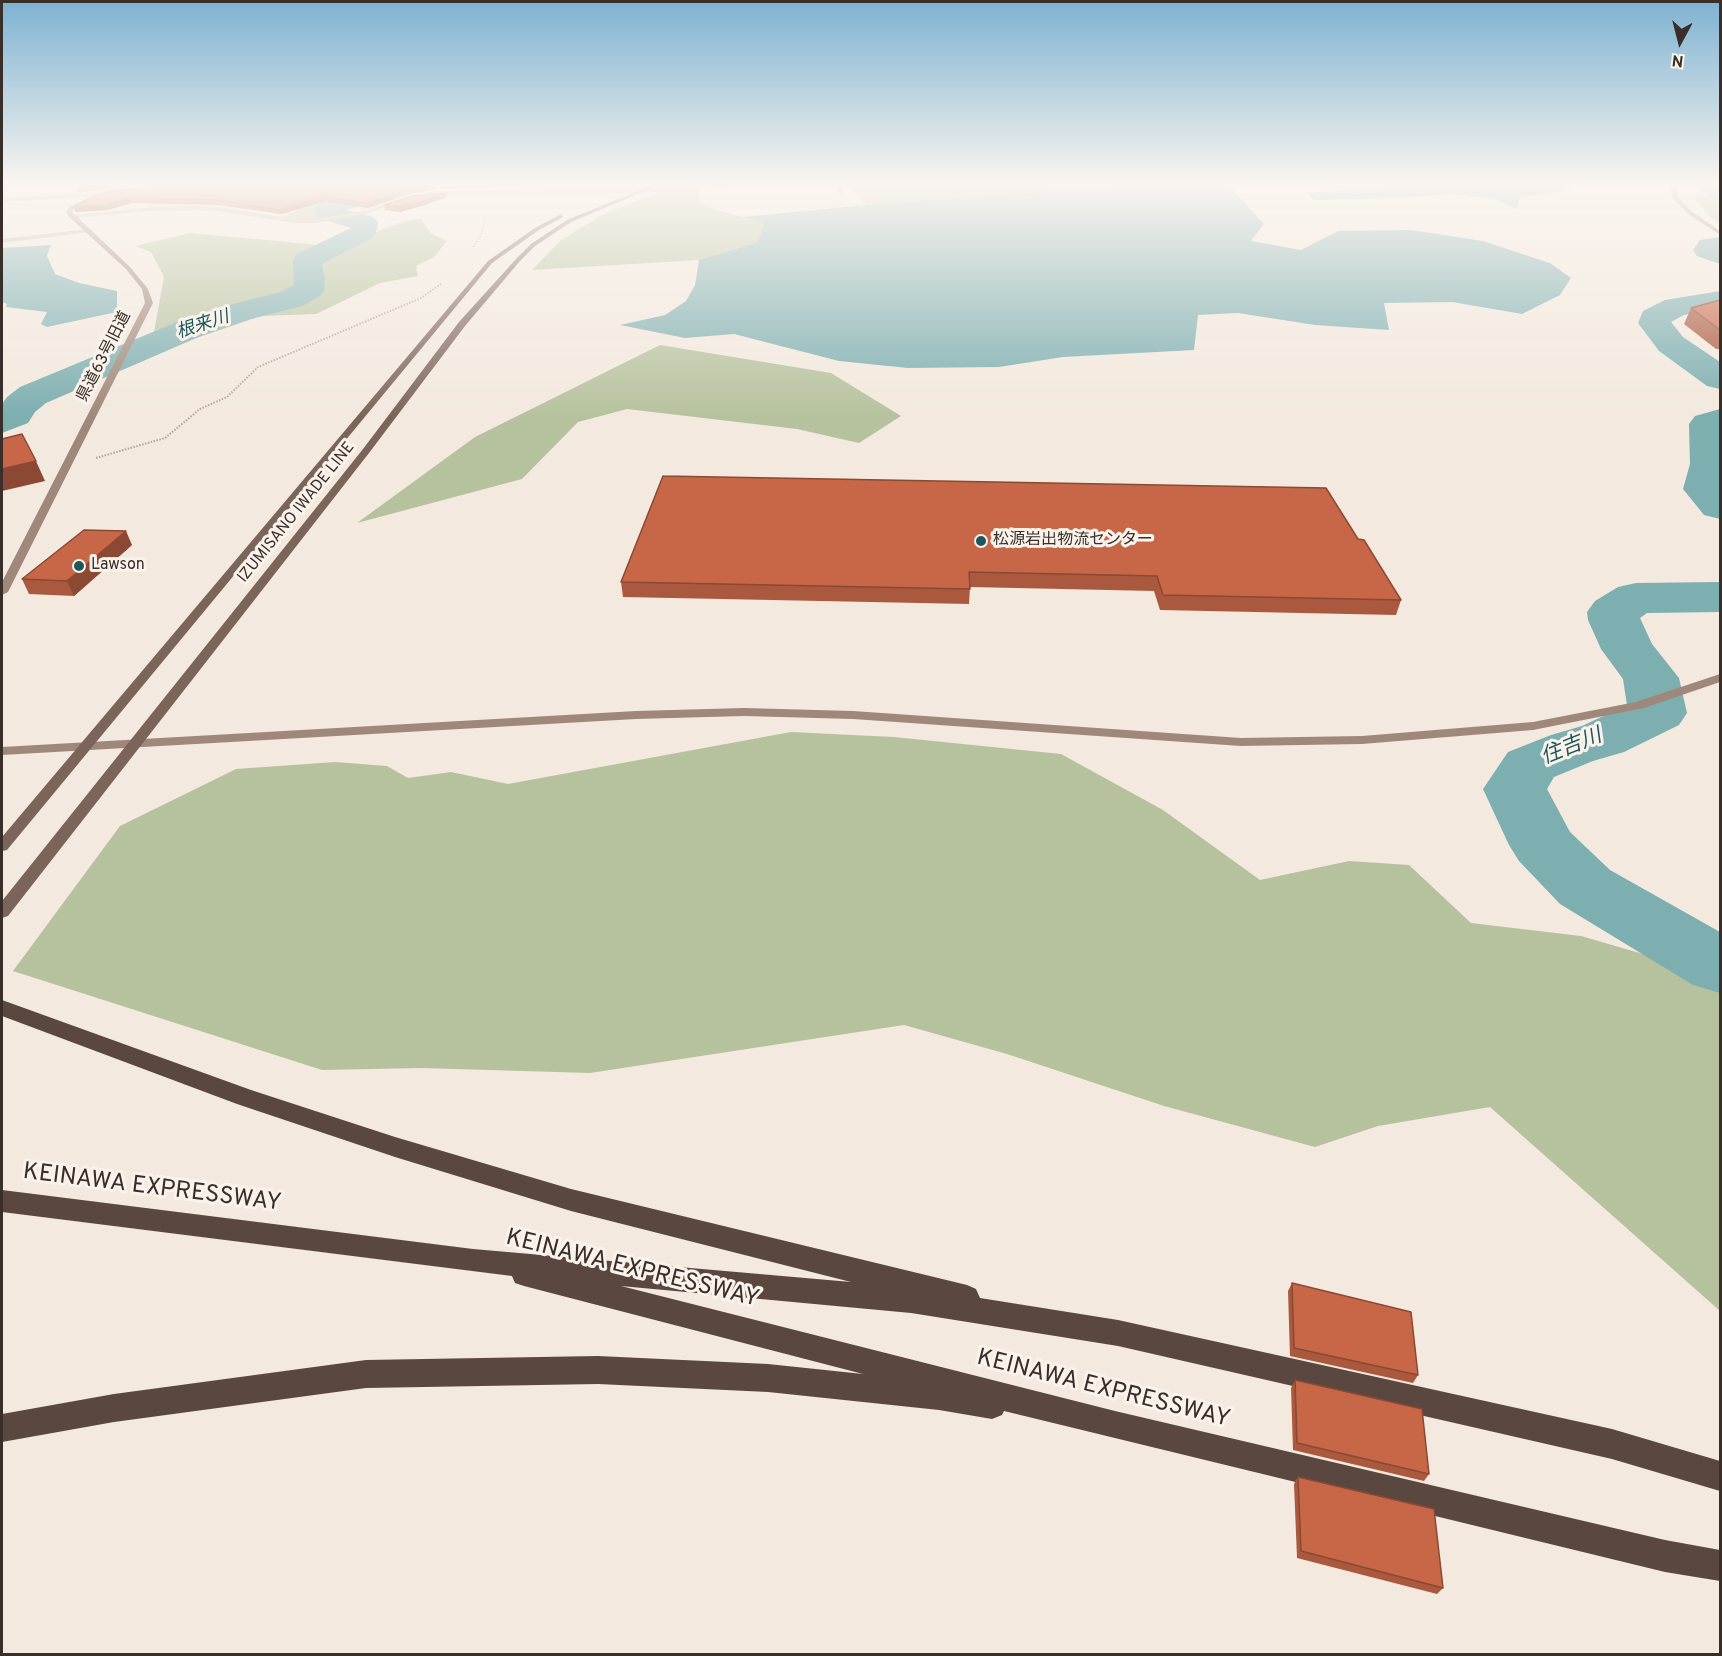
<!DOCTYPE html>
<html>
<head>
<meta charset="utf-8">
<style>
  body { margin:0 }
  #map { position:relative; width:1722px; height:1656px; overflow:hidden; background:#f3e9de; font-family:Overpass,sans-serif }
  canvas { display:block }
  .frame { position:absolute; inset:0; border:3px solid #392e29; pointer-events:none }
  .north { position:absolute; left:1650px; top:12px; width:60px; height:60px; -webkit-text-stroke:4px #faf3eb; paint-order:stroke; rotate:187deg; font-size:16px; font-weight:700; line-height:24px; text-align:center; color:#392e29 }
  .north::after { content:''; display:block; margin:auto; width:21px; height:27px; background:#392e29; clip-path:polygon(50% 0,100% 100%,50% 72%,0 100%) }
</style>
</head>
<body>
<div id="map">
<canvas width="1722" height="1656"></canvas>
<div class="frame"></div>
<div class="north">N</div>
</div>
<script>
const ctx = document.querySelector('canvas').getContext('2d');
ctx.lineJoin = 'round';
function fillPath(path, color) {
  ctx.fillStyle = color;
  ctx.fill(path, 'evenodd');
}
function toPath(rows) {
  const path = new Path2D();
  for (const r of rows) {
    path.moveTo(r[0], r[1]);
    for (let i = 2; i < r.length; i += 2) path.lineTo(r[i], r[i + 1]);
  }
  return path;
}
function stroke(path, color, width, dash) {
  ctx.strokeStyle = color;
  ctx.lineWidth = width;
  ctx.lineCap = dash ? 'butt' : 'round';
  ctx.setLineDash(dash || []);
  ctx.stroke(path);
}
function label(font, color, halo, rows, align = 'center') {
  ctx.font = font + ' Overpass,"Noto Sans JP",sans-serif';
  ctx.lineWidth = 6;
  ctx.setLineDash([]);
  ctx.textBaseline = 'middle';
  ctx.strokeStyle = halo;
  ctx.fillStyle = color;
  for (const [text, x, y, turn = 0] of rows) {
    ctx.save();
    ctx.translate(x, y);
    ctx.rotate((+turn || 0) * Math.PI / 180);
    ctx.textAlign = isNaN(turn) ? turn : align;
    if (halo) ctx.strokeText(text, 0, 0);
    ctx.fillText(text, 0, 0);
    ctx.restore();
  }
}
fillPath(toPath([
  [849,185,1132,185,866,205],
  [433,186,417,193,344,205,326,218,311,220,282,217,316,202],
  [699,189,700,202,717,210,765,223,758,242,699,260,532,270,561,240,604,214,660,192],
  [1692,195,1715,196,1720,199,1720,224,1709,216],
  [421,219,431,233,447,241,434,257,416,266,418,276,380,283,316,314,261,316,150,354,164,277,151,252,135,246,190,233,310,244,334,252,386,228,406,221],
  [660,345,831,373,901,416,859,443,797,429,627,409,578,422,522,479,357,523,475,437],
  [791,732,894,737,1061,754,1163,810,1260,880,1349,861,1409,865,1471,923,1581,936,1681,965,1720,980,1720,1311,1490,1107,1378,1126,1315,1147,1164,1106,1007,1054,904,1025,590,1073,421,1068,322,1070,13,971,120,826,236,769,335,762,387,766,408,778,451,772,508,784]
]), '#b6c29e');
fillPath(toPath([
  [1132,185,1228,185,1264,224,1251,241,1301,250,1338,231,1411,230,1483,241,1550,263,1571,278,1560,295,1522,314,1452,302,1384,303,1389,330,1315,325,1238,313,1198,315,1194,350,1063,357,999,367,908,368,839,361,734,334,685,338,620,325,665,315,686,301,695,285,699,260,758,242,764,223,742,217,866,205],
  [1385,185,1560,185,1572,190,1520,197,1517,209,1495,199,1453,194,1399,198,1314,200,1307,193],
  [51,245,47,256,55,274,79,283,117,291,117,312,47,327,41,324,47,312,6,307,7,304,2,302,2,248]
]), '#7daeb0');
fillPath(toPath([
  [372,185,399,185,402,190,398,195,346,210,374,217,378,223,376,232,372,238,322,264,325,280,324,290,320,296,302,306,251,319,201,336,46,403,35,412,28,423,2,433,2,404,7,397,20,387,177,322,229,305,280,292,294,285,293,260,297,254,351,228,319,218,314,209,318,204,372,185],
  [1695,185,1720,185,1720,201,1712,199,1695,185],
  [1720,237,1720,264,1697,256,1693,250,1700,240,1720,237],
  [1720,291,1720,309,1684,315,1671,322,1683,337,1720,362,1720,389,1707,386,1659,351,1638,323,1643,311,1665,300,1720,291],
  [1720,409,1720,519,1704,515,1683,489,1690,464,1689,424,1695,416,1720,409],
  [1720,582,1720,612,1647,613,1640,618,1652,644,1679,678,1687,713,1679,725,1624,752,1593,761,1554,777,1547,789,1570,832,1610,870,1720,932,1720,993,1693,985,1560,904,1519,861,1509,845,1483,789,1508,752,1551,735,1582,726,1627,705,1623,679,1601,649,1588,620,1587,612,1595,601,1618,587,1636,583,1720,582]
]), '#7daeb0');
stroke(toPath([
  [473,247,481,236,486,214]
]), '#b7a394', 1.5, [1.5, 1.5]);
stroke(toPath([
  [96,458,165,438,200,409,227,397,258,367,421,298,441,284]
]), '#b7a394', 2, [1.5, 1.5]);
fillPath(toPath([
  [736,185,788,185,642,193,436,195,412,198,369,213,317,223,295,223,218,211,194,210,151,211,71,218,68,216,151,207,194,206,218,207,295,219,317,219,368,210,409,196,436,191,642,189,736,185],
  [836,185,842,185,845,198,840,197,836,185],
  [115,192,117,195,2,202,2,198,115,192],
  [88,229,90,232,2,243,2,239,88,229]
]), '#cbb9aa');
fillPath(toPath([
  [121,185,129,185,74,208,72,212,130,267,148,289,153,303,8,592,2,595,2,582,145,303,142,289,126,269,69,217,66,212,70,206,121,185],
  [1670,185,1676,185,1679,198,1691,211,1720,231,1720,235,1687,213,1673,198,1670,185],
  [1720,674,1720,682,1644,708,1533,730,1362,744,1241,746,853,719,744,716,636,719,2,755,2,747,636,711,744,708,853,711,1241,738,1362,736,1533,722,1636,702,1720,674]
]), '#9f887b');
fillPath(toPath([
  [652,185,660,185,571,222,535,246,520,261,465,326,369,453,8,916,2,918,2,901,363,449,459,322,516,259,531,244,567,220,652,185],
  [561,214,563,217,539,230,492,263,7,850,2,851,2,837,488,261,535,228,561,214]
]), '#7b655a');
fillPath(toPath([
  [2,1000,251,1090,395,1137,571,1189,967,1285,976,1289,980,1298,1118,1320,1612,1429,1720,1461,1720,1491,1612,1459,1118,1346,911,1313,621,1286,1115,1411,1665,1540,1720,1550,1720,1581,1665,1572,1004,1411,1002,1415,992,1419,939,1410,768,1392,598,1384,366,1388,114,1422,2,1442,2,1414,114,1394,366,1360,598,1356,768,1364,863,1374,524,1286,515,1283,512,1276,2,1212,2,1190,473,1249,851,1282,571,1211,395,1157,237,1104,2,1016,2,1000]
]), '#5a4840');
fillPath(toPath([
  [154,185,529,185,529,186,436,189,409,194,368,208,323,202,281,214,218,205,132,203,107,210,75,212],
  [446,193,447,197,421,206,400,212,385,210,384,205],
  [1720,300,1720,349,1716,349,1684,324,1691,308],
  [1358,539,1401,600,1396,615,1160,610,1154,591,970,587,969,604,623,597,621,582],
  [132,545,74,596,29,594,22,579],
  [1292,1283,1418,1375,1413,1383,1290,1356,1288,1291],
  [1295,1380,1429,1474,1424,1481,1293,1450,1291,1388],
  [1298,1477,1443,1588,1437,1594,1297,1558,1294,1484]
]), '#ab593e');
fillPath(toPath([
  [101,185,114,185,102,190,78,192,76,187],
  [427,185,435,185,436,189,409,194,368,208,367,203,408,189],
  [446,193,447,197,421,206,400,212,399,207],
  [321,197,323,202,281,214,279,210],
  [130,198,132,203,107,210,75,212,73,207],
  [36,461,45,481,2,491,2,469],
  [126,531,132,545,74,596,67,581]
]), '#8b4832');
const building = toPath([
  [81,185,101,185,76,187,81,185],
  [154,185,427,185,408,189,367,203,321,197,279,210,217,200,130,198,105,205,73,207,99,194,154,185],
  [446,193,420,202,399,207,384,205,412,196,446,193],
  [1720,300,1720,330,1691,308,1720,300],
  [22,434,36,461,2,469,2,439,22,434],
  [663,476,1326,488,1358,539,1364,540,1401,600,1163,595,1157,576,969,572,970,589,621,582,663,476],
  [84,530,126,531,67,581,22,579,84,530],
  [1292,1283,1411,1312,1418,1375,1294,1348,1292,1283],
  [1295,1380,1422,1409,1429,1474,1297,1443,1295,1380],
  [1298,1477,1434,1509,1443,1588,1301,1551,1298,1477]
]);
fillPath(building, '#c76748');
stroke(building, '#8b4832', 1.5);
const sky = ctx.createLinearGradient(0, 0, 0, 417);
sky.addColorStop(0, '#7db2d2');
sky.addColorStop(0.44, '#faf5f0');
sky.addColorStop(1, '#faf5f000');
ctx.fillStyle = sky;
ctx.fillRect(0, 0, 1722, 417);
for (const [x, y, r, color] of [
  [981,541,6,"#1e575b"],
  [79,566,6,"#1e575b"]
]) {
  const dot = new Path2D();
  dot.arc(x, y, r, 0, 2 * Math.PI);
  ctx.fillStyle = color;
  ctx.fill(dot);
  stroke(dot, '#faf3eb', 2);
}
label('16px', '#392e29', '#faf3eb', [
  ["県道63号旧道",105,357,-63],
  ["IZUMISANO IWADE LINE",297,513,-51]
]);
label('16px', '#392e29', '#faf3eb', [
  ["松源岩出物流センター",993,541],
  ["Lawson",91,566]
], 'left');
label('italic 18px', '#1e575b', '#faf3eb', [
  ["根来川",203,326,-18]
]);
label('italic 21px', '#1e575b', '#faf3eb', [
  ["住吉川",1572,748,-22]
]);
label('24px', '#392e29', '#faf3eb', [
  ["KEINAWA EXPRESSWAY",152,1189,7],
  ["KEINAWA EXPRESSWAY",632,1270,14],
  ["KEINAWA EXPRESSWAY",1103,1390,14]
]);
</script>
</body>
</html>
